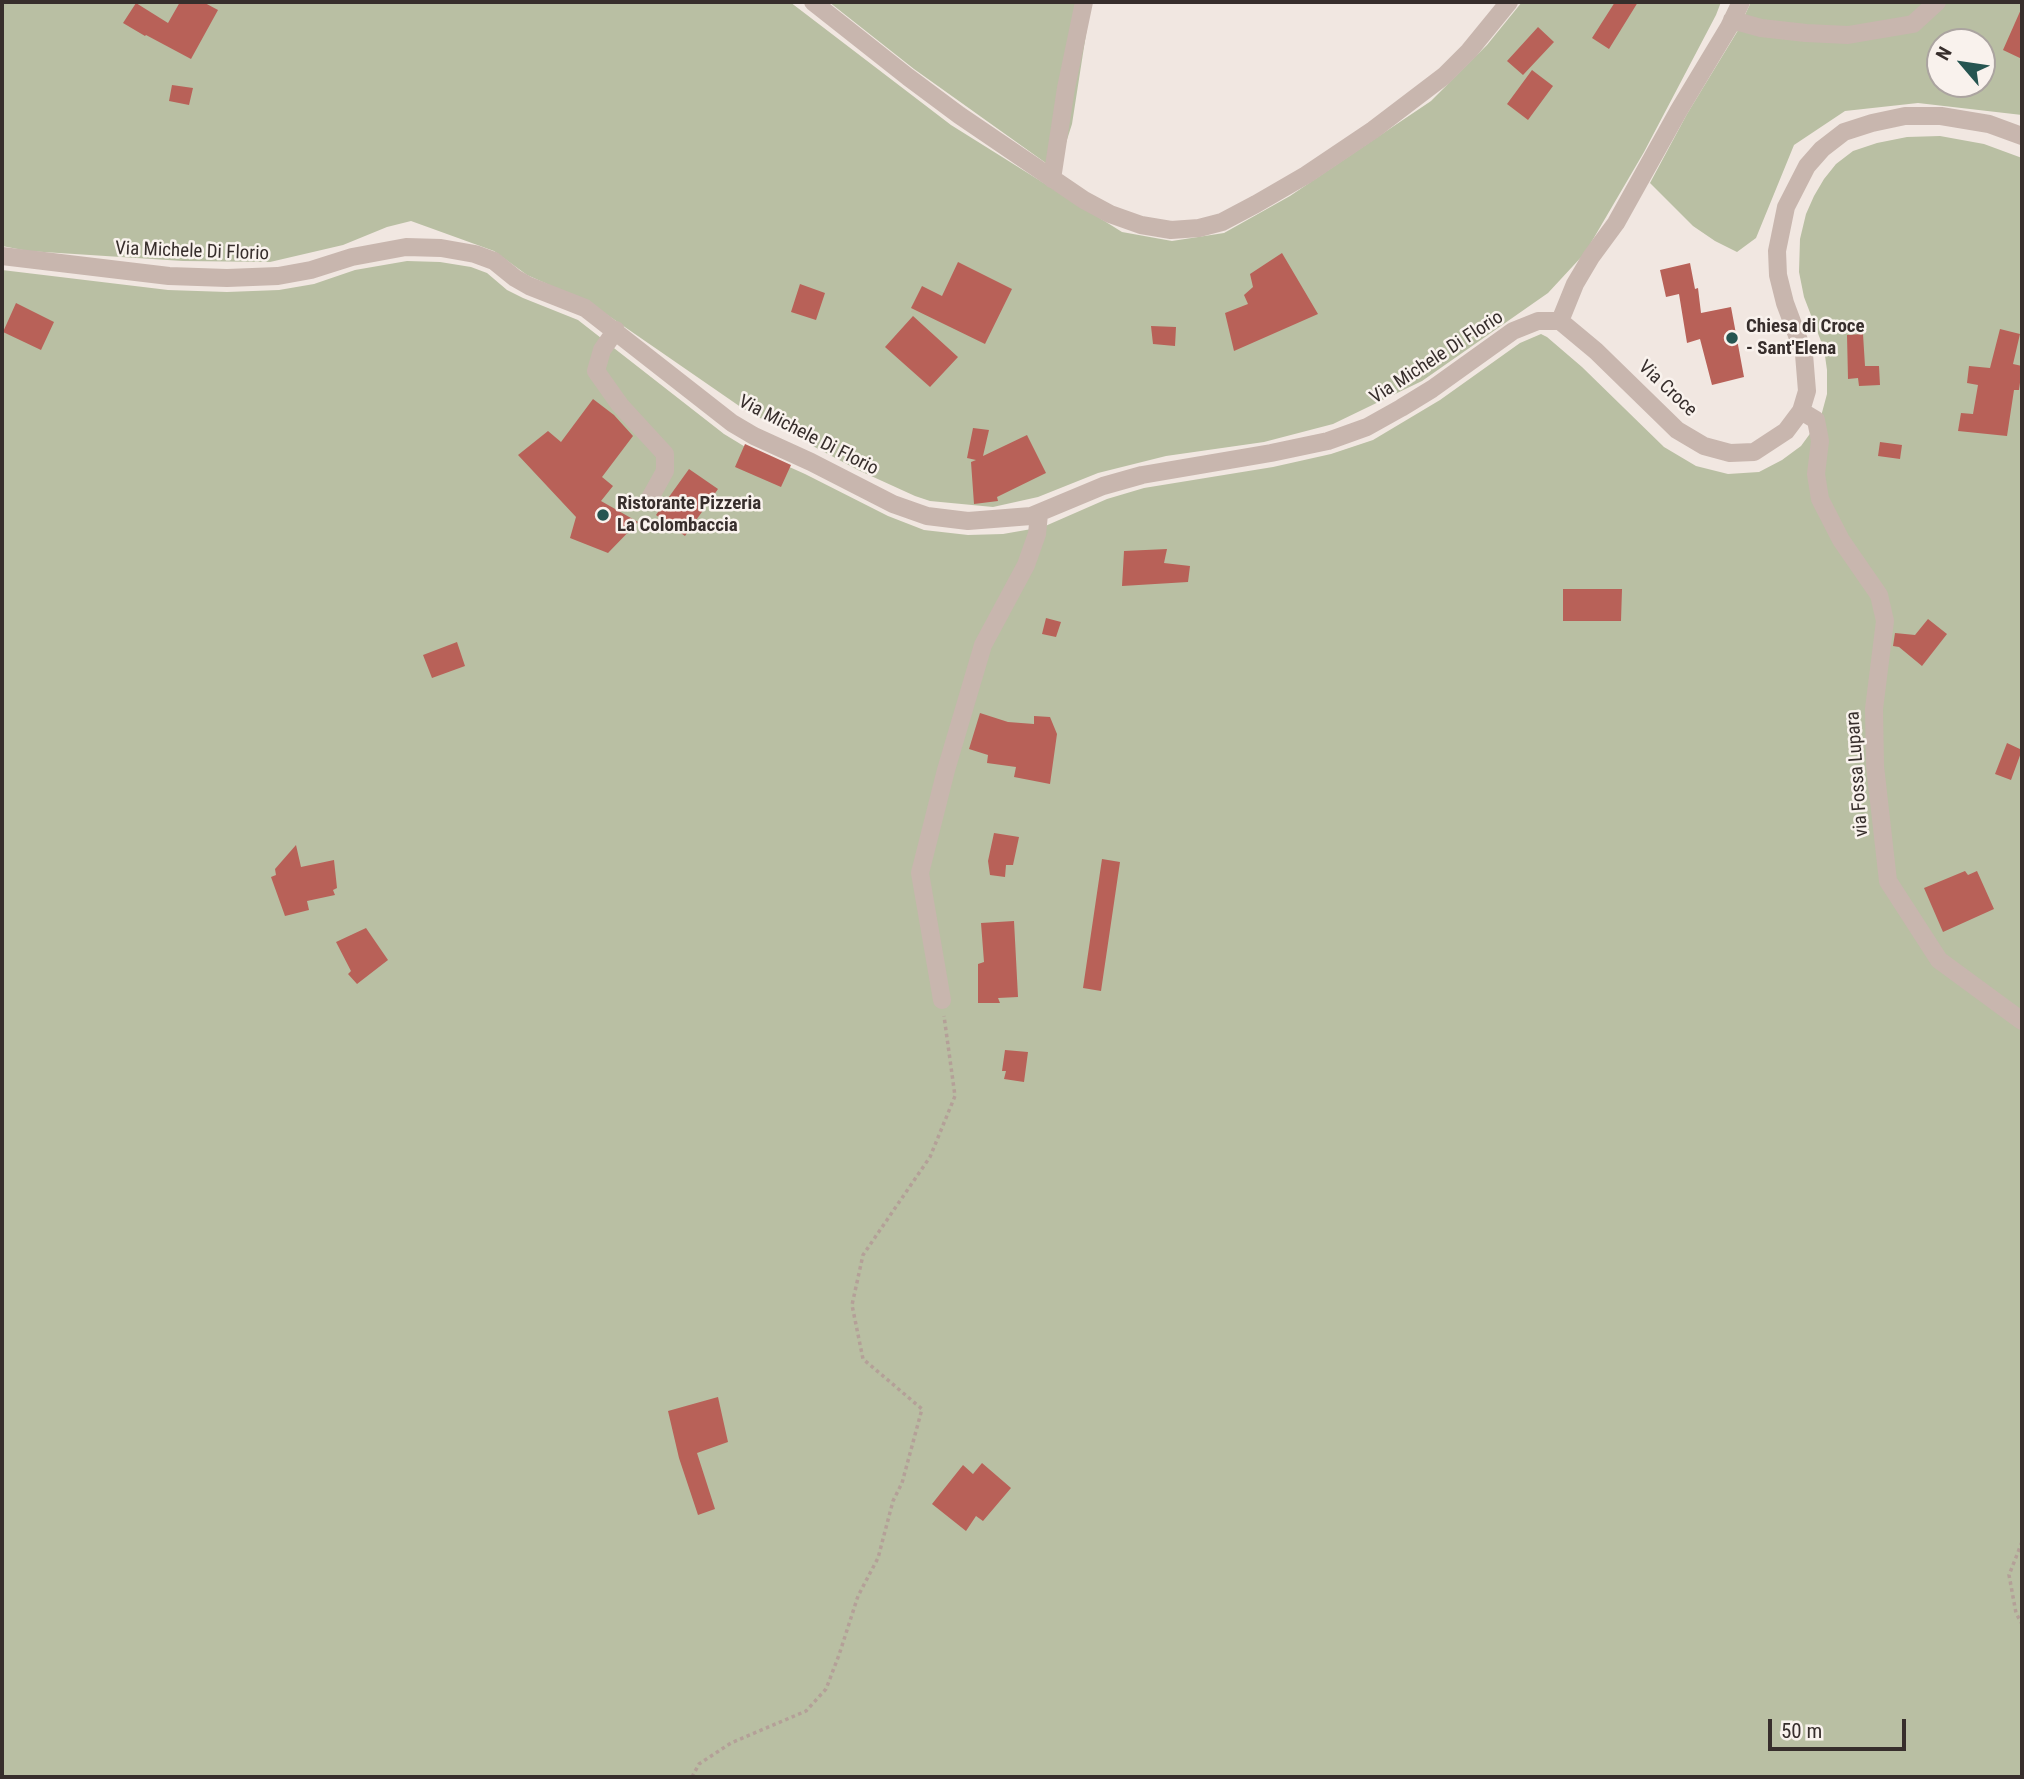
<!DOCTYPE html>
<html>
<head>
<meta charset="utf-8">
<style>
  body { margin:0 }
  #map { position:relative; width:2024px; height:1779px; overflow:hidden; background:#f1e7e1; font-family:"Roboto Condensed",sans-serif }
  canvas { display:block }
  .frame { position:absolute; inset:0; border:4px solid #372e2c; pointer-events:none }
  .north { position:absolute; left:1926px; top:28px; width:70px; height:70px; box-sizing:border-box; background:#f9f2ed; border:2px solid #aba4a0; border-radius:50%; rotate:299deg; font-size:19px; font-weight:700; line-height:28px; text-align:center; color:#372e2c }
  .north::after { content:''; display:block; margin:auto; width:24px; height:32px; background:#265551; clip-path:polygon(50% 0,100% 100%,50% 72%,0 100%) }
  .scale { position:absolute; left:1768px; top:1719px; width:138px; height:32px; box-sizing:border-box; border:4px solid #372e2c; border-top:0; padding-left:9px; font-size:21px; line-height:24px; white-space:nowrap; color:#372e2c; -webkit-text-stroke:5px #f9f2ed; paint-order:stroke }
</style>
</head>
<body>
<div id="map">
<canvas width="2024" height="1779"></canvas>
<div class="frame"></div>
<div class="north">N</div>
<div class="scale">50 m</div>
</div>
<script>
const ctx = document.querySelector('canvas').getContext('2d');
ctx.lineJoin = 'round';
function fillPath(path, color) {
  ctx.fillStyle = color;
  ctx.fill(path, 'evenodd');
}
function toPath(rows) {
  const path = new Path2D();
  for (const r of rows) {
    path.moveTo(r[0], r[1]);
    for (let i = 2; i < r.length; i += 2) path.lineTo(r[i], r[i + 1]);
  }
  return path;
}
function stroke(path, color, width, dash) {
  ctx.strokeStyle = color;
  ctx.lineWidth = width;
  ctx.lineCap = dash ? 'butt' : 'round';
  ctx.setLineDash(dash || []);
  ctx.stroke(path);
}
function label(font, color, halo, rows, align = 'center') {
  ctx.font = font + ' "Roboto Condensed",sans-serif';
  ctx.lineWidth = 5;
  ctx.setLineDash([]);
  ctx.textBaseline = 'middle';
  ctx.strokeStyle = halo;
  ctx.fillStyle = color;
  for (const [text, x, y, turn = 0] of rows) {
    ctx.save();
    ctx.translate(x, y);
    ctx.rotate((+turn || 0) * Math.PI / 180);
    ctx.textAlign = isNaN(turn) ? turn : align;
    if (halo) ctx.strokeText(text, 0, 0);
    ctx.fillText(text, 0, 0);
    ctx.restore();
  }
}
fillPath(toPath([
  [2,2,790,2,951,125,1122,232,1172,241,1224,233,1290,196,1431,101,1487,45,1522,2,1721,2,1716,15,1644,152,1585,253,1548,293,1422,381,1333,424,1264,442,1166,456,1098,473,1038,497,993,507,930,501,915,496,858,470,745,410,606,314,554,287,527,275,494,251,411,221,387,227,343,245,270,262,183,261,28,251,2,246],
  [829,2,1091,2,1072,124,1057,171,914,69],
  [1751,2,2022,2,2022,115,1918,103,1845,111,1794,145,1756,238,1737,252,1715,241,1693,226,1650,183,1687,114,1737,32],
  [1940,42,1982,42,1982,84,1940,84],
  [1940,136,1984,144,2022,158,2022,1777,2,1777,2,270,168,290,227,292,279,290,314,284,355,270,407,261,440,262,471,267,487,273,507,290,523,298,578,320,724,434,747,448,805,474,888,516,924,530,968,535,1003,534,1043,527,1107,499,1144,488,1273,467,1331,454,1373,440,1440,400,1520,343,1541,334,1547,337,1582,367,1664,447,1696,466,1728,474,1759,472,1782,460,1801,446,1820,420,1827,394,1827,370,1824,349,1804,297,1799,272,1800,239,1806,214,1814,196,1824,179,1836,164,1853,151,1877,143,1907,137]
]), '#b9bfa3');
fillPath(toPath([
  [180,2,203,2,218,10,191,59,146,35,145,36,123,23,136,3,168,23],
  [1615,2,1638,2,1609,49,1592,38],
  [2022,7,2022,59,2003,50],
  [1538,27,1554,42,1523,75,1507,61],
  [1532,70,1553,86,1528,120,1507,104],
  [172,85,193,88,189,105,169,101],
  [1282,253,1318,314,1234,351,1225,313,1248,304,1244,295,1253,287,1250,274],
  [958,262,1012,289,985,344,911,308,922,286,942,296],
  [1690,263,1695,289,1698,288,1701,313,1731,307,1744,377,1712,385,1700,339,1687,343,1679,294,1666,297,1660,270],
  [800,284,825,293,816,320,791,312],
  [16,303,54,322,41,350,3,332],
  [913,316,958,357,930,387,885,347],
  [1151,326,1176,327,1175,346,1153,344],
  [2000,329,2020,334,2013,364,2022,366,2022,368,2019,390,2014,390,2007,436,1958,431,1961,413,1973,414,1978,385,1967,383,1969,366,1990,368],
  [1863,334,1865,366,1879,366,1880,385,1859,386,1858,378,1848,379,1847,335],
  [593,399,614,415,633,436,602,477,613,486,601,501,638,522,608,553,570,538,576,517,518,455,548,431,561,442],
  [973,428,989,430,983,456,1027,435,1046,473,997,497,998,501,974,504,971,462,976,460,967,458],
  [1880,442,1902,445,1900,459,1878,456],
  [745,444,791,465,781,487,735,467],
  [689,469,718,489,685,536,656,515],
  [1167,549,1164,563,1190,566,1188,582,1122,586,1124,551],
  [1563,589,1622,589,1621,621,1563,621],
  [1046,618,1061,622,1056,637,1042,634],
  [1928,619,1947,634,1922,666,1899,647,1893,646,1895,633,1915,635],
  [457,642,465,666,432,678,423,655],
  [980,713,1008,722,1034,724,1034,716,1050,717,1057,734,1050,784,1014,777,1016,767,987,763,988,755,969,749],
  [2007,743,2022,750,2011,780,1995,774],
  [994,833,1019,837,1013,865,1006,865,1005,877,990,875,988,861],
  [296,845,301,867,334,860,337,888,333,890,335,895,307,901,309,910,285,916,271,877,276,875,275,869],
  [1102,859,1120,862,1101,991,1083,988],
  [1965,871,1968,875,1977,871,1994,909,1943,932,1924,888],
  [1014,921,1018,997,998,998,1000,1003,978,1003,978,964,984,962,981,923],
  [366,928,388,960,357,984,348,974,351,971,336,942],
  [1005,1050,1028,1052,1024,1082,1004,1079,1006,1071,1002,1071],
  [718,1397,728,1442,697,1453,715,1509,698,1515,679,1458,668,1411],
  [982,1463,1011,1488,983,1521,976,1516,966,1531,932,1504,963,1465,973,1474]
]), '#b86158');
stroke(toPath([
  [2022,1542,2009,1575,2016,1613,2022,1624],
  [692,1777,699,1764,731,1743,806,1711,826,1689,839,1655,858,1596,878,1558,893,1501,902,1483,922,1409,863,1359,852,1305,863,1255,930,1157,955,1096,944,1016]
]), '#b4a098', 3.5, [3.5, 3.5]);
stroke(toPath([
  [813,2,908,77,959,115,1084,200,1110,214,1141,225,1171,230,1199,228,1222,222,1256,204,1306,175,1373,130,1444,76,1469,51,1509,2],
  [1732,20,1761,28,1806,33,1848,35,1913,24,1937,2],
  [1052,179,1066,88,1084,2],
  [2,256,169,276,227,278,278,276,311,270,352,257,406,247,441,248,475,254,494,261,515,278,529,286,585,308,732,423,754,436,811,462,893,504,927,516,968,521,1031,516,1103,486,1142,475,1271,453,1328,441,1367,427,1401,408,1432,389,1513,331,1538,321,1560,321],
  [1560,321,1596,351,1677,430,1704,446,1730,453,1754,452,1786,431,1801,411,1807,391,1804,354,1785,303,1778,275,1777,251,1786,207,1807,166,1822,149,1844,132,1872,123,1905,116,1941,116,1989,124,2022,136],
  [1560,321,1575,284,1591,257,1616,223,1679,110,1729,27,1741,2],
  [616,330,602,350,596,371,620,405,665,454,665,471,650,498],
  [1801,411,1816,420,1820,441,1816,474,1820,499,1841,540,1879,595,1885,621,1874,709,1875,766,1888,881,1939,960,2022,1021],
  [942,1000,920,873,946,770,983,645,1026,565,1037,534,1039,514]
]), '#c8b6ae', 18);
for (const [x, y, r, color] of [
  [1732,338,7,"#265551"],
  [603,515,7,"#265551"]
]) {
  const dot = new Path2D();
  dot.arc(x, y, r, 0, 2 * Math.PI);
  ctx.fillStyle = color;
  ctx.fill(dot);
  stroke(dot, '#f9f2ed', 2.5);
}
label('19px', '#372e2c', '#f9f2ed', [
  ["Via Michele Di Florio",192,252,2],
  ["Via Michele Di Florio",1437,358,-33],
  ["Via Croce",1667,389,43],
  ["Via Michele Di Florio",808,436,27],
  ["via Fossa Lupara",1858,774,-94]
]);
label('bold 19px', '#372e2c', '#f9f2ed', [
  ["Chiesa di Croce",1746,327],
  ["- Sant'Elena",1746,349],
  ["Ristorante Pizzeria",617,504],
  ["La Colombaccia",617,526]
], 'left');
</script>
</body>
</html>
